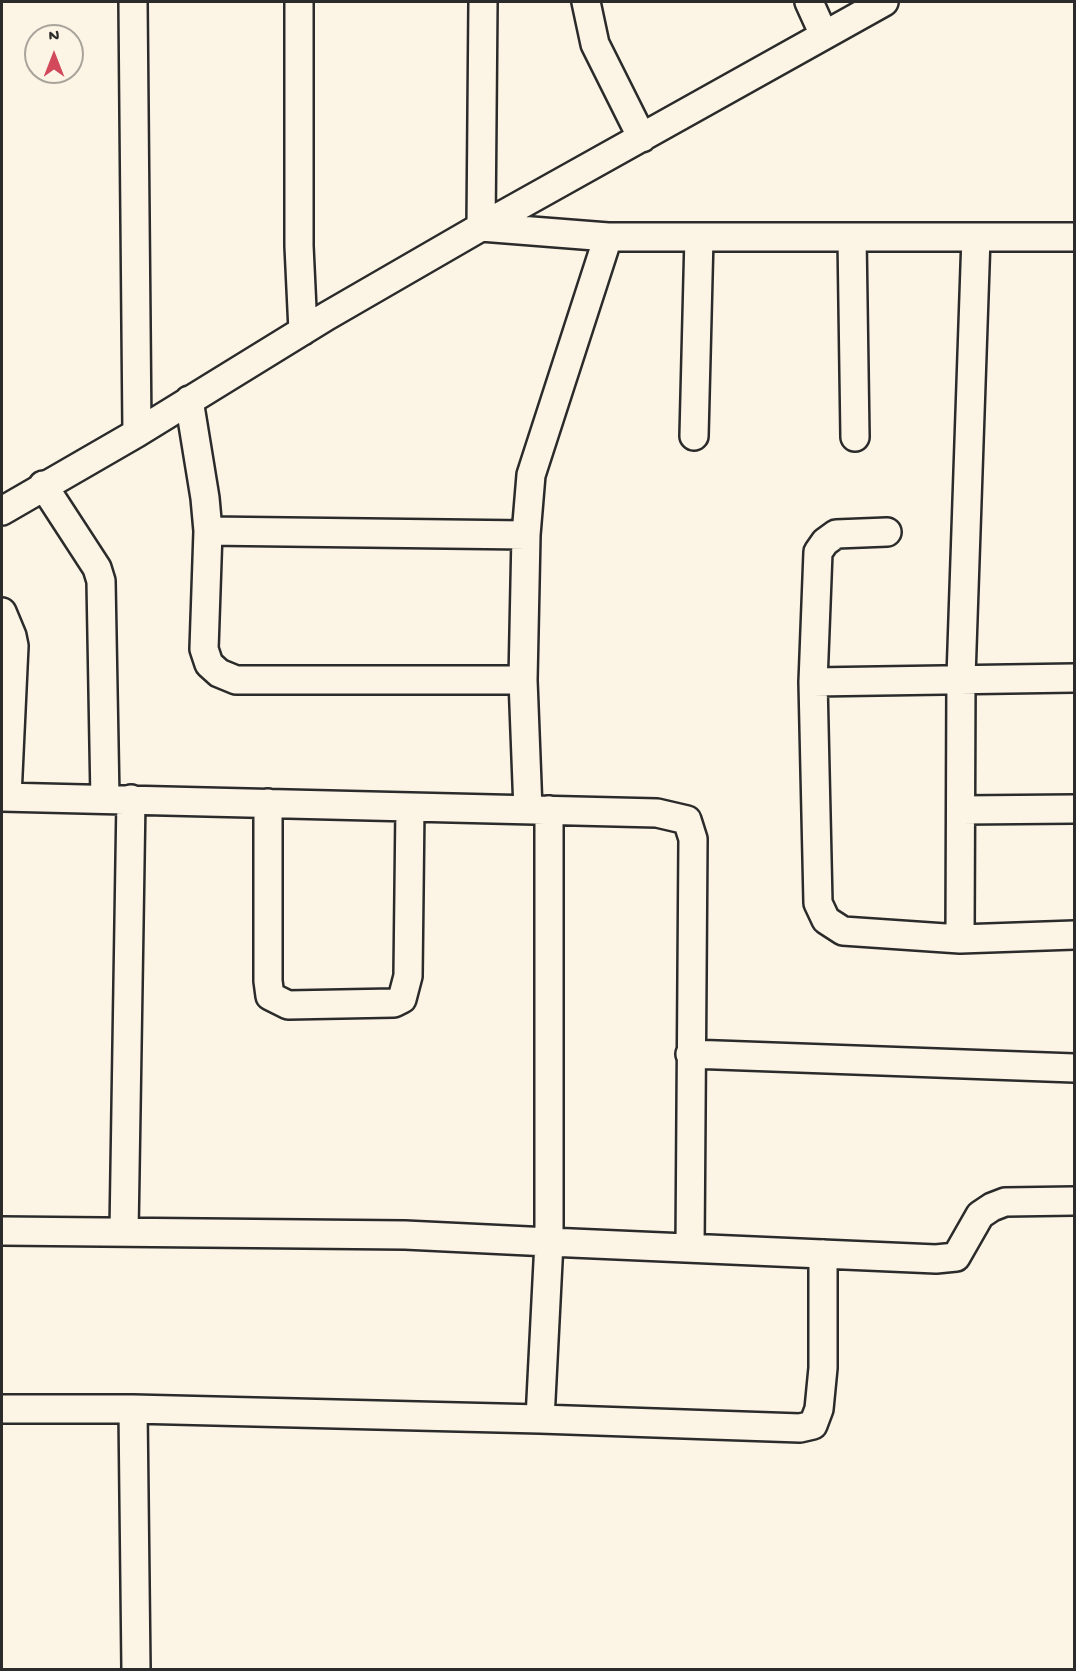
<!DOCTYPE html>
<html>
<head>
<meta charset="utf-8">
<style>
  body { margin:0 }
  #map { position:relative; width:1076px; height:1671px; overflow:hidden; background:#fcf5e5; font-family:"Gochi Hand",sans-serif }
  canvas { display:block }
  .frame { position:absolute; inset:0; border:3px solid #2b2b2b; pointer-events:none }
  .north { position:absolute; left:24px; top:24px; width:60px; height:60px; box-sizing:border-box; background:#fcf5e5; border:2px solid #a8a49b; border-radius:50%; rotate:0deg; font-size:16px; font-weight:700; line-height:24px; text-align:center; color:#2b2b2b }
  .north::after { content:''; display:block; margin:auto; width:21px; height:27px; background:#d1495b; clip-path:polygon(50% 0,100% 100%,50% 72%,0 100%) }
</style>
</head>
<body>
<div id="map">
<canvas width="1076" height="1671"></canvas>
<div class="frame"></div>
<div class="north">N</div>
</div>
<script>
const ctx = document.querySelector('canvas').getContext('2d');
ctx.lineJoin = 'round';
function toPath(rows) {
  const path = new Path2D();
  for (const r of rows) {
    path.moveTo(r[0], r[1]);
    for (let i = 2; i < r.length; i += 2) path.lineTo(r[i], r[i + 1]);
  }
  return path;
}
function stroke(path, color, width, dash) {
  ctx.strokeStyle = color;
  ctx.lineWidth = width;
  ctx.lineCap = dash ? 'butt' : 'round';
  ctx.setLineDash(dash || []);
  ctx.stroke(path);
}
const minor = toPath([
  [133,2,137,433],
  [299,2,299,246,303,331],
  [483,2,481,227,608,237,1074,237],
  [586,2,595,44,642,138],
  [809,2,824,35],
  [852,237,855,437],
  [189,400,205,498,208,531,204,649,209,664,219,673,236,680,523,680],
  [694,436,699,237],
  [43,485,97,568,101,581,105,799],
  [2,511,137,433,327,316,481,227,884,2],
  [208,531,526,535],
  [887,532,836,534,825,542,818,552,813,682,818,903,826,920,843,931,960,939,1074,935],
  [2,612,12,636,14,646,7,796],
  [813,682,1074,678],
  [2,797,657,813,687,820,693,839,690,1248],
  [268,803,268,981,270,996,288,1005,394,1003,402,999,408,976,410,807],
  [528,810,523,680,526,535,531,475,608,237],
  [962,810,1074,809],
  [960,939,961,677,976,237],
  [690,1054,1074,1068],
  [2,1231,405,1235,549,1242,549,810],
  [124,1232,131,799],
  [2,1409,133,1409,540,1419,800,1428,813,1425,819,1409,823,1368,823,1254],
  [133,1409,136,1670],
  [540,1419,549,1242,936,1259,956,1257,980,1215,992,1207,1005,1202,1074,1201]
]);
stroke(minor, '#2b2b2b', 32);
stroke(minor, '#fcf5e5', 27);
</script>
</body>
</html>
